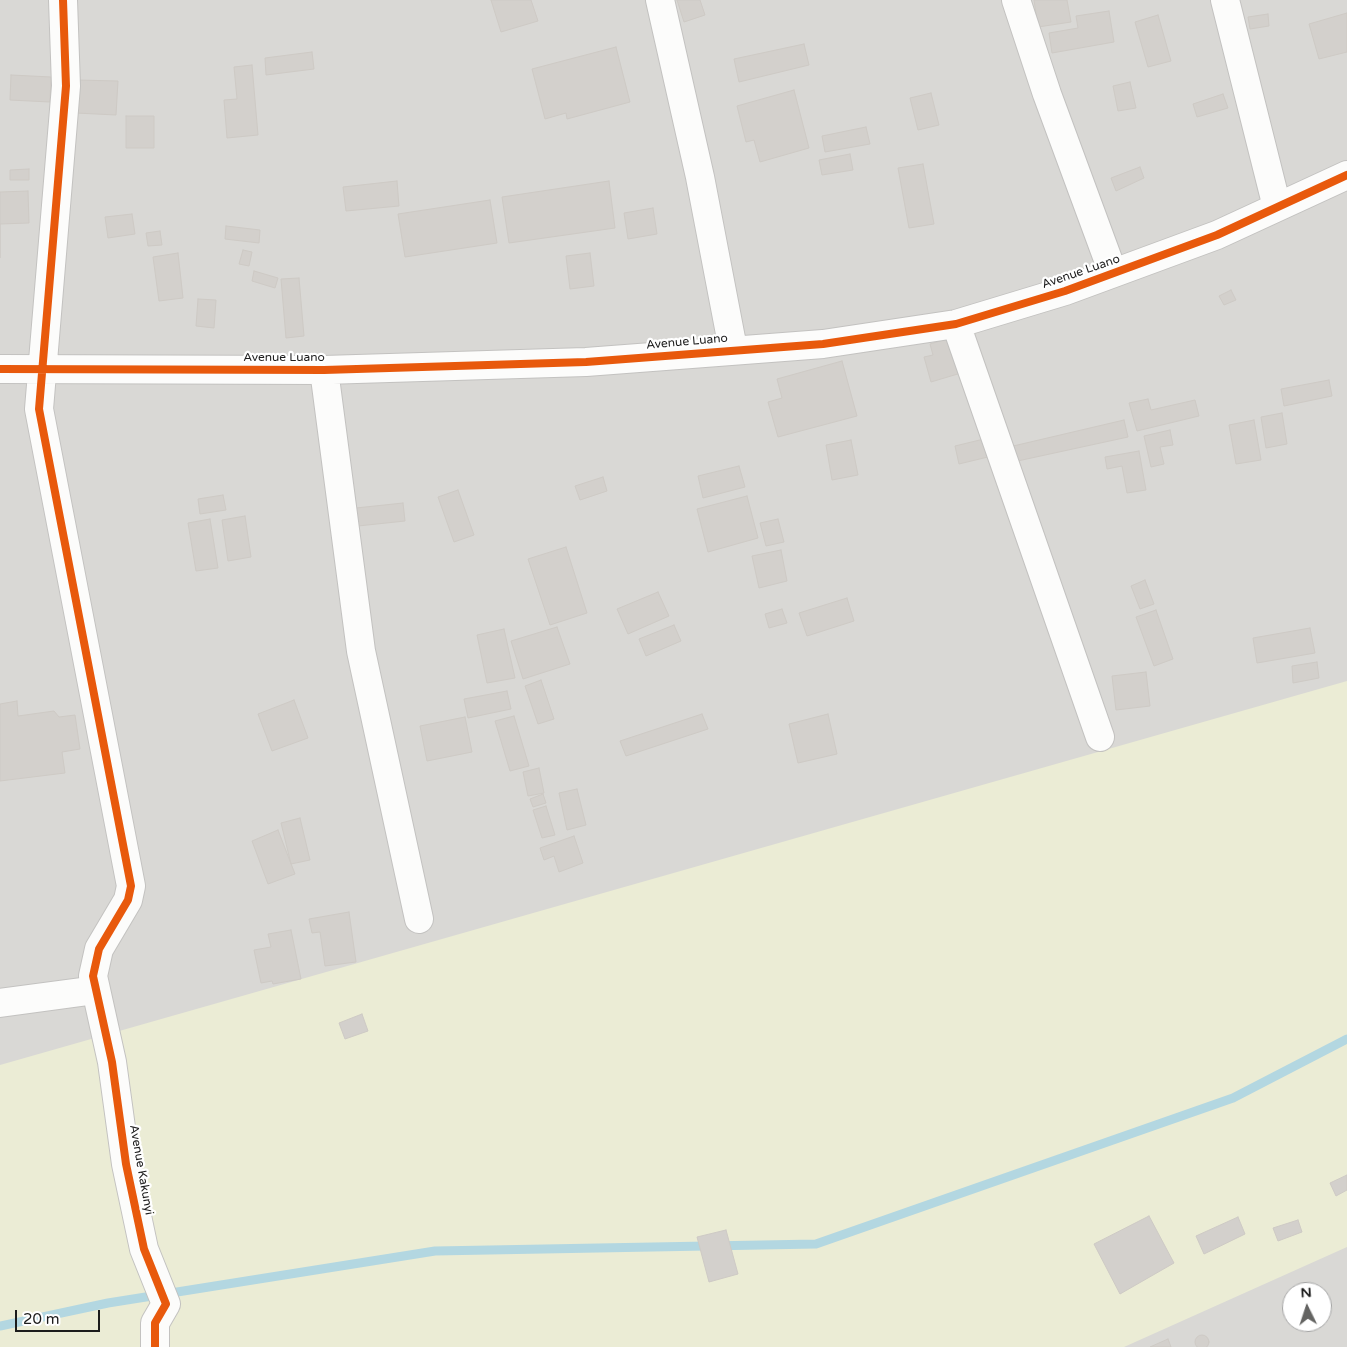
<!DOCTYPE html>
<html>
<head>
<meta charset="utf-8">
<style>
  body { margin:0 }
  #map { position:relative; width:1347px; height:1347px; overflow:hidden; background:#eae9e4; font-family:"Varela Round",sans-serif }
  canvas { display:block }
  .north { position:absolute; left:1282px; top:1282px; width:50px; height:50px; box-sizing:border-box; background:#fff; border:1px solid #a4a4a4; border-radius:50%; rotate:356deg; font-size:14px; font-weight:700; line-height:20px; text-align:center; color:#1c1c1c }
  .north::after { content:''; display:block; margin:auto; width:18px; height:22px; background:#646462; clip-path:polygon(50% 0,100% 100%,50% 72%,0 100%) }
  .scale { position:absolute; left:15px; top:1310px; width:85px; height:22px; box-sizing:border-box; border:2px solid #1c1c1c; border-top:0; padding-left:6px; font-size:15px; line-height:18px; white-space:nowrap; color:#1c1c1c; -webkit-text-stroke:4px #fff; paint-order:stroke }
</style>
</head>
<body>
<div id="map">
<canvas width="1347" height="1347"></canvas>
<div class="north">N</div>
<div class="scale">20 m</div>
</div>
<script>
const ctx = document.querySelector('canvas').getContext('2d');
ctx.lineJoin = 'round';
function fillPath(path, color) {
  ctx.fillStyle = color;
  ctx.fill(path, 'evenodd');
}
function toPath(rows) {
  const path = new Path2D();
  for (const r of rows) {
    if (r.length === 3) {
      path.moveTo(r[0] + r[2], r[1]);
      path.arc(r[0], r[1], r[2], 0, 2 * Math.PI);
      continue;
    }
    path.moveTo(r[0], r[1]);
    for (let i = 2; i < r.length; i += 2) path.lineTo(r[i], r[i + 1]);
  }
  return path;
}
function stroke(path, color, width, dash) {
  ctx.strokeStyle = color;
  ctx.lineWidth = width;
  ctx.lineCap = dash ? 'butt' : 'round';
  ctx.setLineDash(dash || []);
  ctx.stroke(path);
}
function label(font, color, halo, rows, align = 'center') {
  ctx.font = font + ' "Varela Round",sans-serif';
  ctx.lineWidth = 4.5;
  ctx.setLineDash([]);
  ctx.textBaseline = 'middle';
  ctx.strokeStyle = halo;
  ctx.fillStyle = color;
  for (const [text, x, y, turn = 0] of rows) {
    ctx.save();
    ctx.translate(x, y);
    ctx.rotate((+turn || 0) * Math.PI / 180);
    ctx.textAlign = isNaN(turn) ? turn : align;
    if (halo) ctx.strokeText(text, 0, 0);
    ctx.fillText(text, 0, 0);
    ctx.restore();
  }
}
fillPath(toPath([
  [0,0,1347,0,1347,1347,0,1347],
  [1292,1292,1322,1292,1322,1322,1292,1322]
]), '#d9d8d5');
fillPath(toPath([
  [1347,681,1347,1247,1124,1347,0,1347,0,1065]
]), '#ebecd5');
stroke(toPath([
  [0,1326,108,1303,435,1251,816,1244,1233,1098,1347,1039]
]), '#b3d7e1', 9);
const building = toPath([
  [491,0,531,0,538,21,501,32,491,0],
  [677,0,700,0,705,15,684,22,677,0],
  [1034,0,1067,0,1071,22,1038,27,1034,0],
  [1109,11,1114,42,1052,53,1049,33,1078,28,1076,16,1109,11],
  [1347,13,1347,52,1319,59,1309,24,1347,13],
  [1268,14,1269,26,1250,29,1248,17,1268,14],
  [1158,15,1171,61,1148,67,1135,22,1158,15],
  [804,44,809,65,739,82,734,59,804,44],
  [616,47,630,102,567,119,566,113,545,119,532,69,616,47],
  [312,52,314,69,266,75,265,58,312,52],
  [252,65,258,135,227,138,224,100,237,99,234,67,252,65],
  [11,75,51,77,50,102,10,100,11,75],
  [77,80,118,81,116,115,76,113,77,80],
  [1130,82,1136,108,1118,111,1113,86,1130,82],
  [794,90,809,148,760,162,754,140,746,142,737,106,794,90],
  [931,93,939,125,918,130,910,98,931,93],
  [1223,94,1228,108,1197,117,1193,104,1223,94],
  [126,116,154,116,154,148,126,148,126,116],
  [866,127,870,144,825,152,822,136,866,127],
  [850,154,853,170,822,175,819,160,850,154],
  [923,164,934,224,909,228,898,168,923,164],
  [1140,167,1144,178,1116,191,1111,178,1140,167],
  [29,169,29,180,10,180,10,170,29,169],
  [397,181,399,206,346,211,343,187,397,181],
  [609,181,615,228,509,243,502,197,609,181],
  [28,191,29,223,0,224,0,258,0,192,28,191],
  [490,200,497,243,405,257,398,214,490,200],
  [653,208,657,234,628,239,624,213,653,208],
  [132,214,135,234,108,238,105,217,132,214],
  [226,226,260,230,259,243,225,239,226,226],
  [160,231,162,245,148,246,146,233,160,231],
  [243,250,252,252,249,266,239,264,243,250],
  [178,253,183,298,159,301,153,257,178,253],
  [590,253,594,286,570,289,566,256,590,253],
  [254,271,278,278,275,288,252,281,254,271],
  [299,278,304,336,286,338,281,279,299,278],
  [1231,290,1236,300,1224,305,1219,296,1231,290],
  [198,299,216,300,214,328,196,326,198,299],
  [960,335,971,370,931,382,924,357,933,355,930,344,960,335],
  [842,361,857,416,778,437,768,402,782,398,777,379,842,361],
  [1329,380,1332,396,1284,406,1281,389,1329,380],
  [1148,399,1151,410,1195,400,1199,416,1137,431,1129,403,1148,399],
  [1282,413,1287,444,1266,448,1261,417,1282,413],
  [1124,420,1128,437,1013,462,1009,447,1124,420],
  [1254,420,1261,460,1236,464,1229,425,1254,420],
  [1170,430,1173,445,1160,447,1164,464,1151,467,1144,436,1170,430],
  [988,438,992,456,959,464,955,446,988,438],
  [851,440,858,475,832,480,826,445,851,440],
  [1139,451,1146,490,1127,493,1122,466,1107,469,1105,457,1139,451],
  [739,466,745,487,703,498,698,476,739,466],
  [603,477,607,491,580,500,575,486,603,477],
  [458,490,474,535,454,542,438,497,458,490],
  [223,495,226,510,200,514,198,499,223,495],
  [747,496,758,538,708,552,697,509,747,496],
  [403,503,405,521,358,526,356,508,403,503],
  [245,516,251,557,228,561,222,520,245,516],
  [210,519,218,568,196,571,188,523,210,519],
  [778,519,784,542,766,546,760,523,778,519],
  [566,547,587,613,550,625,528,559,566,547],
  [781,550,787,581,759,588,752,556,781,550],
  [1145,580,1154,604,1140,609,1131,586,1145,580],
  [658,592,669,616,628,634,617,609,658,592],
  [847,598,854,621,807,636,799,613,847,598],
  [782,609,787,623,769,628,765,614,782,609],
  [1156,610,1173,659,1154,666,1136,617,1156,610],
  [674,625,681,641,646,656,639,639,674,625],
  [557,627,570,664,523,679,511,641,557,627],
  [1310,628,1315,653,1257,663,1253,638,1310,628],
  [504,629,515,678,487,683,477,635,504,629],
  [1317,662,1319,678,1293,683,1292,666,1317,662],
  [1146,672,1150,706,1116,710,1112,676,1146,672],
  [541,680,554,719,538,724,525,686,541,680],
  [507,691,511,709,468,718,464,699,507,691],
  [294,700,308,738,272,751,258,714,294,700],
  [17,701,18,716,54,711,59,717,75,715,80,749,62,752,65,773,0,781,0,704,17,701],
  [702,714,708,729,626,756,620,741,702,714],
  [828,714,837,754,798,763,789,724,828,714],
  [514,716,529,766,510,771,495,721,514,716],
  [465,717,472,752,427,761,420,726,465,717],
  [539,768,544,793,528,796,523,772,539,768],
  [577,789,586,825,567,830,559,793,577,789],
  [543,794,546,803,533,807,530,799,543,794],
  [546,806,555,835,542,838,533,810,546,806],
  [300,818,310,860,291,864,281,823,300,818],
  [278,830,295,874,268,884,252,841,278,830],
  [574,836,583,863,559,872,554,856,544,860,540,848,574,836],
  [349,912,356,962,325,966,320,932,312,933,309,919,349,912],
  [291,930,301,979,273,984,272,981,261,983,254,950,271,947,268,934,291,930],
  [362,1014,368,1031,345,1039,339,1023,362,1014],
  [1347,1175,1347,1190,1336,1196,1330,1183,1347,1175],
  [1149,1216,1174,1263,1120,1294,1094,1244,1149,1216],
  [1238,1217,1245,1234,1204,1254,1196,1236,1238,1217],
  [1298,1220,1302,1232,1278,1241,1273,1228,1298,1220],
  [726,1230,738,1274,709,1282,697,1237,726,1230],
  [1202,1342,7],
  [1168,1339,1171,1347,1150,1347,1168,1339]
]);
fillPath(building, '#d3d0cc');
stroke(building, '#cecac5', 1);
const street = toPath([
  [63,0,66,86,39,409,131,886,128,900,99,949,93,976,112,1062,126,1164,144,1249,166,1304,155,1323,155,1347],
  [660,0,700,177,733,349],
  [1016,0,1047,94,1113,273],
  [1225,0,1277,207],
  [956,324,1100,737],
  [0,369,324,370,586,362,823,344,956,324,1065,291,1217,235,1347,175],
  [324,370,361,651,419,919],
  [0,1003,96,990]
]);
stroke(street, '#c3c2c0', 30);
stroke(street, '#fcfcfb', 28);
stroke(toPath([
  [63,0,66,86,39,409,131,886,128,900,99,949,93,976,112,1062,126,1164,144,1249,166,1304,155,1323,155,1347],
  [0,369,324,370,586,362,823,344,956,324,1065,291,1217,235,1347,175]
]), '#e8590c', 8);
label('12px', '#1c1c1c', '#fff', [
  ["Avenue Luano",1081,272,-19],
  ["Avenue Luano",687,342,-5],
  ["Avenue Luano",284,358],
  ["Avenue Kakunyi",141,1170,80]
]);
</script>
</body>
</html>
